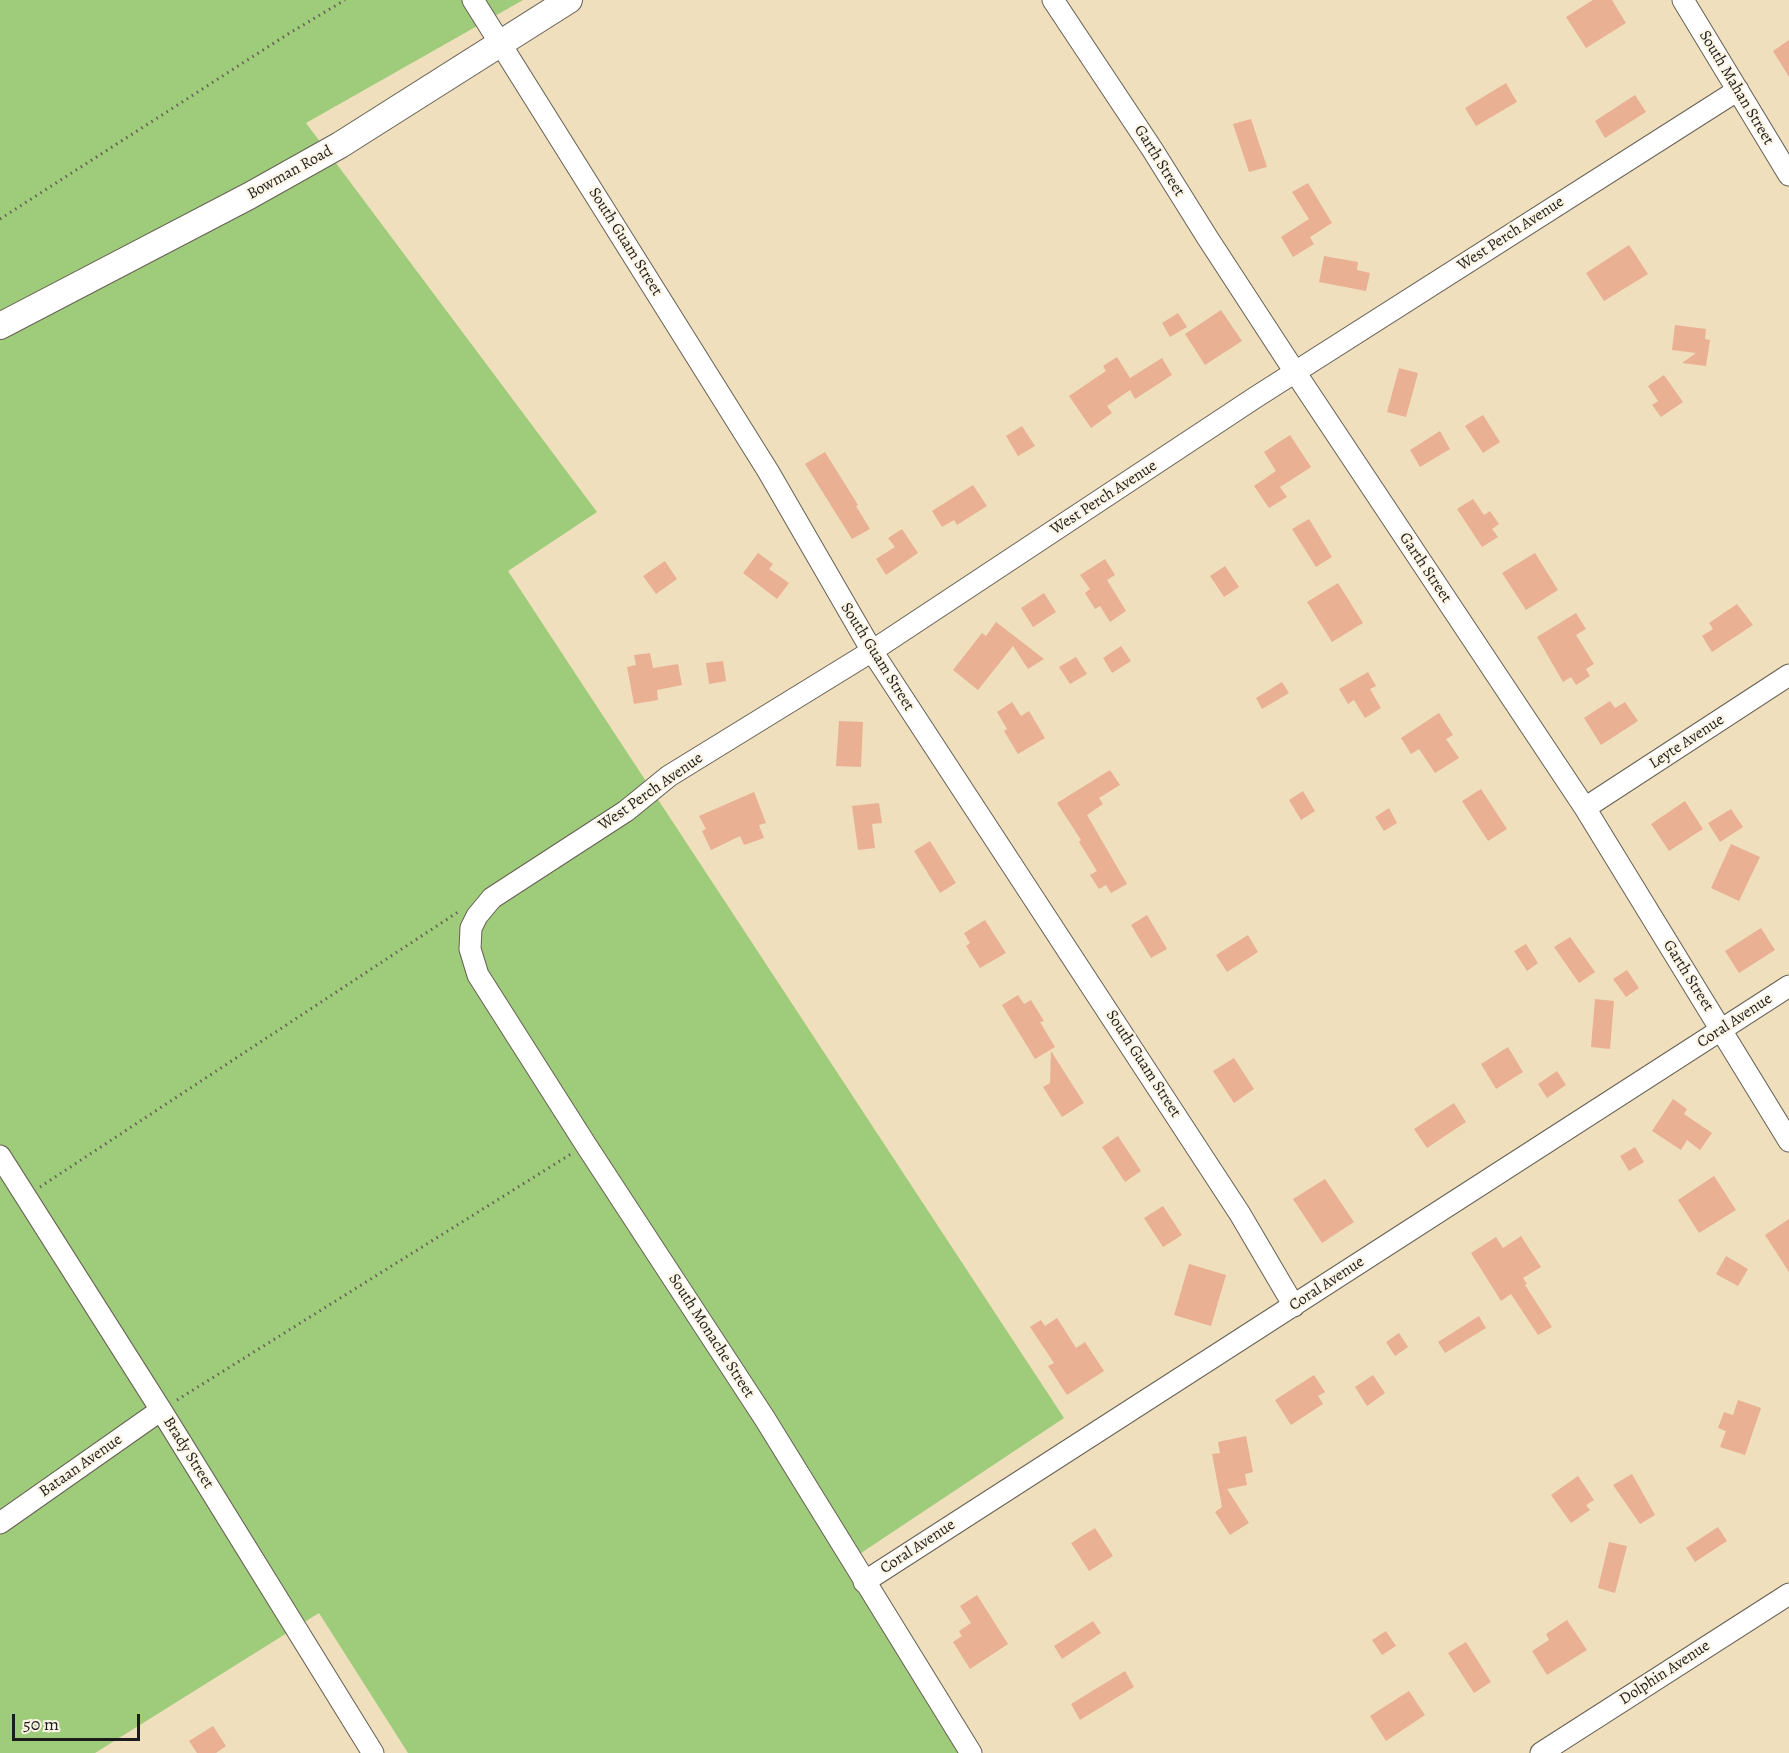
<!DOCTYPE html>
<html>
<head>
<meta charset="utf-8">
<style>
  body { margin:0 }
  #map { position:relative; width:1789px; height:1753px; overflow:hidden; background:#efdfbd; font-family:Alegreya,serif }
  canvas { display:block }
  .scale { position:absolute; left:12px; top:1714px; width:128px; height:27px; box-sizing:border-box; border:3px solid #1c1c1c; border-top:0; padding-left:8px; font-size:18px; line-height:21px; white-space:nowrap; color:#1c1c1c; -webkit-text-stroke:4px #fcf5e5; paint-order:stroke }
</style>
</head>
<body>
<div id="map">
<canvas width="1789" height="1753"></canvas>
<div class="scale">50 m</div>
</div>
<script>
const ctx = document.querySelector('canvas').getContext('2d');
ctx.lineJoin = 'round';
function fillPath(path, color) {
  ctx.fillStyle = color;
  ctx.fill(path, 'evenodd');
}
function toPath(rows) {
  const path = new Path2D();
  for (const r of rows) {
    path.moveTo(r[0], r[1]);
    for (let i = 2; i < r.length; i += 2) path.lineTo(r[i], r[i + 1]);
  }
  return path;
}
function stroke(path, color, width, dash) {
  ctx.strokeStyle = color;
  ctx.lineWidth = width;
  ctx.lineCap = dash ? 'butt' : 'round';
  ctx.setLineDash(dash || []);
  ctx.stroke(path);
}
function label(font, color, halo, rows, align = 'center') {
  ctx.font = font + ' Alegreya,serif';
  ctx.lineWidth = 4.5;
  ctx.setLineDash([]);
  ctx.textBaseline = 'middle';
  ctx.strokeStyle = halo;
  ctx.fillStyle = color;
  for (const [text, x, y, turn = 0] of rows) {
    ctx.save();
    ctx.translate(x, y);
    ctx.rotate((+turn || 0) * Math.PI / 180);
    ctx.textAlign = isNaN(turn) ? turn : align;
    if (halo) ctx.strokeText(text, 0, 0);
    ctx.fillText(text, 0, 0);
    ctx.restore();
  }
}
fillPath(toPath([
  [0,0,523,0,306,123,597,512,508,571,1064,1418,849,1561,974,1753,408,1753,319,1613,95,1753,0,1753]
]), '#9fcc7a');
fillPath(toPath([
  [1593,0,1612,0,1626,23,1586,48,1566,17],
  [1789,40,1789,77,1773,51],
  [1506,83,1517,102,1476,126,1465,108],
  [1635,95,1646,112,1605,138,1595,121],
  [1251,119,1267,167,1249,172,1233,124],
  [1308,183,1332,223,1310,237,1314,244,1293,257,1281,237,1309,219,1292,192],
  [1629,245,1648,274,1604,301,1586,273],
  [1324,256,1358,262,1357,270,1370,273,1366,291,1319,282],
  [1221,310,1242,341,1205,365,1185,334],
  [1178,313,1187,327,1170,337,1162,323],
  [1675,325,1706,329,1705,339,1710,340,1706,366,1682,363,1696,353,1672,350],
  [1117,357,1130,378,1162,358,1172,375,1135,399,1130,390,1107,406,1112,413,1091,428,1069,396,1106,371,1103,366],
  [1399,368,1418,373,1406,417,1387,412],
  [1664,375,1683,402,1661,417,1652,405,1658,401,1648,386],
  [1483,415,1500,442,1483,453,1465,426],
  [1022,426,1035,446,1018,456,1006,436],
  [1440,431,1450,449,1420,467,1410,450],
  [1290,435,1311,467,1280,487,1287,497,1269,508,1254,486,1276,471,1264,452],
  [825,452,858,505,856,506,870,529,852,539,805,464],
  [973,485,987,506,957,525,954,520,942,527,932,511],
  [1473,499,1484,515,1490,511,1499,524,1492,529,1498,537,1482,547,1457,509],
  [1309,519,1332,557,1316,567,1292,529],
  [902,529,918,553,886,575,876,559,895,547,888,538],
  [758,553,773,564,769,569,789,583,777,599,743,573],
  [1535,553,1558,590,1526,610,1502,573],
  [1105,559,1115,575,1107,580,1126,611,1110,622,1100,606,1095,609,1085,593,1090,589,1080,575],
  [665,561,677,579,656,594,643,576],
  [1225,566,1239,587,1224,597,1210,576],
  [1338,583,1363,623,1332,642,1307,602],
  [1044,593,1056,612,1033,627,1021,608],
  [1737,604,1753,625,1712,652,1702,636,1713,629,1709,623],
  [1576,613,1586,629,1576,635,1594,664,1586,669,1590,676,1576,685,1571,677,1563,682,1537,637],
  [996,622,1044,659,1028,669,1013,646,978,690,953,670,982,633,986,636],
  [1121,646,1131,661,1112,673,1103,658],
  [650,653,653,668,678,664,682,685,657,690,658,700,634,704,627,667,636,665,634,655],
  [1076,657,1087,674,1070,684,1059,667],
  [723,661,726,681,709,684,706,663],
  [1368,672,1376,686,1370,689,1381,708,1365,718,1354,700,1348,704,1339,689],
  [1282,682,1289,693,1262,709,1256,698],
  [1610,701,1615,708,1625,702,1638,721,1601,745,1584,718],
  [1012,702,1021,716,1029,711,1045,738,1018,754,1004,731,1007,729,997,712],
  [1439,713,1453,735,1446,739,1459,758,1435,773,1419,749,1411,754,1401,738],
  [839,721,863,722,861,767,836,766],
  [1110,770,1120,785,1099,798,1103,804,1087,815,1127,884,1111,893,1106,885,1099,889,1090,875,1097,871,1079,842,1081,840,1057,803],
  [1481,789,1507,829,1488,841,1462,801],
  [1303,791,1315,811,1301,820,1289,800],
  [754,792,766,823,759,825,764,838,744,845,740,836,711,850,702,831,706,829,699,816],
  [1685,801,1703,829,1669,851,1651,824],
  [879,803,882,823,872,824,875,848,858,850,852,806],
  [1389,808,1397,823,1384,831,1375,817],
  [1731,809,1743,827,1720,842,1708,823],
  [930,841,956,883,940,893,914,851],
  [1731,844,1760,857,1739,901,1711,888],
  [1147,915,1167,949,1151,958,1131,925],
  [985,920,1006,953,980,968,966,946,970,943,964,933],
  [1761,928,1775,950,1739,973,1725,951],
  [1248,935,1258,952,1227,972,1216,955],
  [1570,937,1595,972,1579,983,1554,947],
  [1526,944,1538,963,1527,971,1514,951],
  [1627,970,1639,988,1626,997,1613,979],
  [1018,995,1024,1004,1031,1000,1044,1021,1040,1022,1055,1047,1035,1059,1002,1005],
  [1595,999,1614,1001,1610,1049,1591,1047],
  [1508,1047,1523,1072,1496,1089,1481,1064],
  [1051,1051,1084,1103,1062,1117,1043,1087,1050,1083],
  [1234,1058,1254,1089,1234,1103,1213,1071],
  [1557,1071,1566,1085,1547,1098,1538,1084],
  [1673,1099,1687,1109,1684,1114,1712,1133,1700,1150,1687,1140,1681,1150,1652,1131],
  [1454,1103,1466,1122,1427,1148,1414,1129],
  [1118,1136,1141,1171,1125,1182,1102,1147],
  [1635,1147,1644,1162,1629,1171,1620,1156],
  [1714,1176,1736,1210,1699,1233,1678,1200],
  [1325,1179,1354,1222,1322,1243,1293,1199],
  [1163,1206,1182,1235,1163,1247,1144,1218],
  [1789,1219,1789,1272,1765,1235],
  [1521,1236,1541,1267,1523,1278,1527,1284,1525,1285,1552,1327,1538,1335,1511,1294,1501,1301,1471,1253,1496,1237,1503,1248],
  [1726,1256,1748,1269,1738,1286,1716,1274],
  [1189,1264,1226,1275,1211,1326,1174,1315],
  [1479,1316,1486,1328,1445,1353,1438,1342],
  [1057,1318,1076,1348,1085,1342,1104,1371,1067,1395,1048,1366,1054,1363,1030,1327,1041,1320,1045,1326],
  [1399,1333,1408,1347,1395,1356,1386,1342],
  [1314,1375,1325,1392,1318,1396,1323,1404,1291,1425,1275,1400],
  [1373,1375,1385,1393,1367,1406,1355,1387],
  [1738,1400,1761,1408,1745,1455,1720,1447,1726,1431,1718,1428,1724,1412,1733,1415],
  [1246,1436,1253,1472,1245,1474,1247,1485,1227,1489,1249,1523,1230,1535,1215,1512,1222,1507,1212,1454,1220,1453,1218,1442],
  [1632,1474,1655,1515,1640,1524,1613,1485],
  [1578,1476,1594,1500,1586,1505,1590,1510,1571,1523,1551,1495],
  [1718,1527,1727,1541,1695,1562,1686,1548],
  [1095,1528,1113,1556,1089,1571,1071,1543],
  [1609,1542,1627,1546,1615,1593,1598,1588],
  [977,1595,1008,1644,970,1669,953,1642,962,1636,959,1631,971,1623,960,1606],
  [1567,1620,1587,1650,1547,1675,1532,1651,1549,1640,1546,1634],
  [1093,1621,1101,1633,1062,1659,1054,1646],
  [1386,1631,1396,1646,1382,1655,1372,1640],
  [1466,1642,1491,1682,1474,1693,1448,1653],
  [1125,1671,1134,1687,1080,1720,1071,1704],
  [1409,1691,1425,1715,1386,1741,1370,1716],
  [213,1726,226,1746,216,1753,197,1753,189,1741]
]), '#e9b094');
const minor = toPath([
  [473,0,768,471,872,651,1240,1214,1294,1306],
  [1053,0,1152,149,1207,237,1295,372,1585,808,1789,1141],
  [1683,0,1789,175],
  [1585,808,1789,675],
  [0,1156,161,1410,373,1753],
  [0,1523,161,1410],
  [864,1582,1789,986],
  [971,1753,765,1419,586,1145,478,975,470,949,471,928,477,916,492,898,626,811,669,776,872,651,1256,397,1738,90],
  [1541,1753,1789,1594]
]);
const major = toPath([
  [0,326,249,196,340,145,569,0]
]);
stroke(minor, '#666054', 23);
stroke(major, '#666054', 28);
stroke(toPath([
  [0,219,288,34,345,0],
  [40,1187,458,912],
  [177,1400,571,1154]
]), '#666054', 3, [1.5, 4.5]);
stroke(minor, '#fff', 21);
stroke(major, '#fff', 26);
label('16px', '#1c1c1c', '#fcf5e5', [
  ["South Mahan Street",1736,88,59],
  ["Garth Street",1159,161,58],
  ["Bowman Road",290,173,-29],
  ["West Perch Avenue",1511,234,-33],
  ["South Guam Street",625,242,58],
  ["West Perch Avenue",1104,498,-33],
  ["Garth Street",1425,568,56],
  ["South Guam Street",877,657,58],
  ["Leyte Avenue",1687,742,-33],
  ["West Perch Avenue",651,792,-35],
  ["Garth Street",1688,976,58],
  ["Coral Avenue",1735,1021,-33],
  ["South Guam Street",1143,1064,57],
  ["Coral Avenue",1327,1284,-33],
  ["South Monache Street",711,1336,57],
  ["Brady Street",188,1453,58],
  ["Bataan Avenue",81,1466,-35],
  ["Coral Avenue",918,1547,-33],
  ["Dolphin Avenue",1665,1673,-33]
]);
</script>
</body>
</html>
